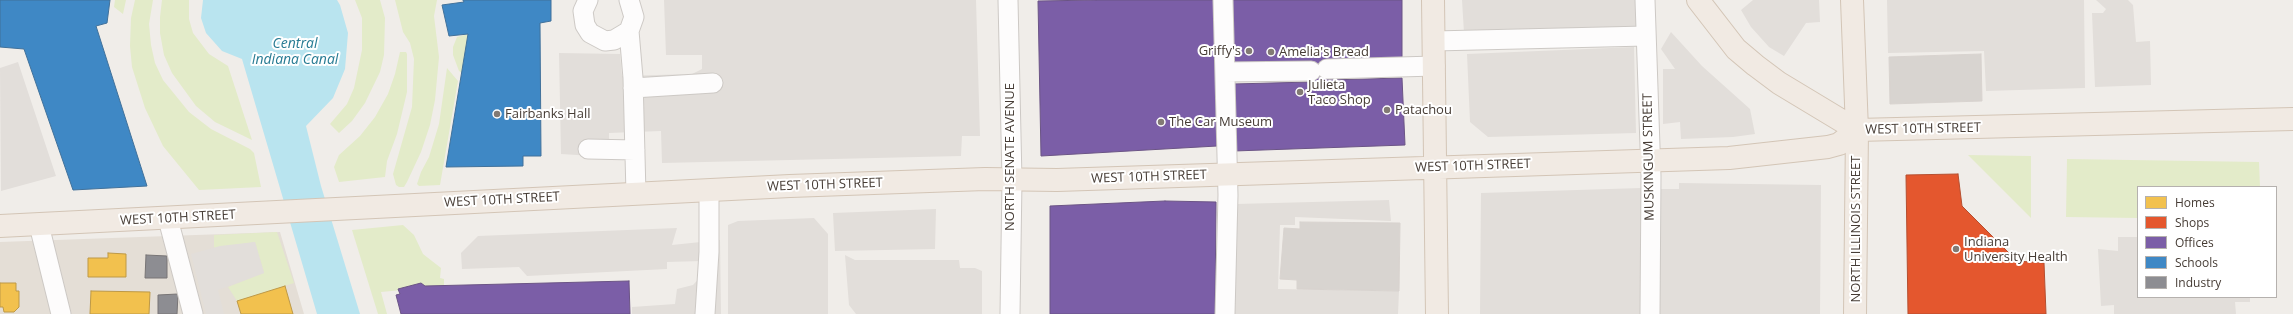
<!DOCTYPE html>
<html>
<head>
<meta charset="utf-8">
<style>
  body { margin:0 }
  #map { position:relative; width:2293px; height:314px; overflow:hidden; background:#f0ede9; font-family:"Open Sans",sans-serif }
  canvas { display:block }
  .legend { position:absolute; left:2137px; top:186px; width:140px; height:112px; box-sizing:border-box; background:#fff; border:1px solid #b5b1ae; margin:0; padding:5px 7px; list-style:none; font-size:12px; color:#463c35 }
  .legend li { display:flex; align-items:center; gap:8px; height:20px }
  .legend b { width:20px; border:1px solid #b5b1ae }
</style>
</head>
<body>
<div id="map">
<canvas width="2293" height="314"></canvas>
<ul class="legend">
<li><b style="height:11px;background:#f2c14e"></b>Homes</li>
<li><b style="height:11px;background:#e4572e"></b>Shops</li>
<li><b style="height:11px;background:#7b5ea7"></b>Offices</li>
<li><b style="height:11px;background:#3f88c5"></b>Schools</li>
<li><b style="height:11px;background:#8d8d92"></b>Industry</li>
</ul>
</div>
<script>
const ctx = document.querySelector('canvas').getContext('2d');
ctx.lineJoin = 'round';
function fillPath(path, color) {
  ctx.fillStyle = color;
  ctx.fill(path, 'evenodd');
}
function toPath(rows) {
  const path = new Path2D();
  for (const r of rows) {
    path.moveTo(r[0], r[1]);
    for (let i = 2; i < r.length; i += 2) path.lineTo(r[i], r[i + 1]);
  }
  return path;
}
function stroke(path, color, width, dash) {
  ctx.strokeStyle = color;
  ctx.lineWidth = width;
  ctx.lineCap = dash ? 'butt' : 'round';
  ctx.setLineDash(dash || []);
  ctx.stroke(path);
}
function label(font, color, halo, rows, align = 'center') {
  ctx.font = font + ' "Open Sans",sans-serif';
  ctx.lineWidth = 4;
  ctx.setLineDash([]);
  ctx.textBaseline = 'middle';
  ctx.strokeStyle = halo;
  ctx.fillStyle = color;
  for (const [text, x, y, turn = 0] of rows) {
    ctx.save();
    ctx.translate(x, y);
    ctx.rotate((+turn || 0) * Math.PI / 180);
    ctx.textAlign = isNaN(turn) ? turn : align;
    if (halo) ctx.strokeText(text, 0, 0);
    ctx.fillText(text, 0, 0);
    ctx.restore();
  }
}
fillPath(toPath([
  [280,232,304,314,0,314,0,242]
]), '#e4ded6');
fillPath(toPath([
  [115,0,126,0,123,14,114,7],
  [135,0,153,0,149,24,151,45,155,63,163,80,189,112,211,129,250,149,254,153,261,187,199,190,163,146,145,108,132,67,130,46,131,18],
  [162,0,189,0,189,19,193,33,209,54,228,66,252,140,215,122,196,106,172,73,164,55,160,33,160,17],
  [355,0,380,0,385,18,384,55,380,72,365,103,352,121,339,133,330,124,347,104,354,88,362,50,362,18],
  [395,0,437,0,434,16,439,57,435,100,430,125,421,152,407,182,404,187,399,187,396,185,393,174,412,107,414,59,410,43,403,32],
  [468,34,462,73,459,71,453,55,453,47,457,37],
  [400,52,406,52,407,54,407,92,397,134,387,161,385,177,339,182,334,167,339,155,360,136,375,117,388,94,395,74],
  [447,68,458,81,440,185,419,186,417,184,421,172,429,157,439,124],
  [1968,155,2031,156,2031,218],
  [2067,159,2259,162,2260,187,2138,187,2138,218,2066,217],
  [403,225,414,235,423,254,441,268,440,278,444,279,444,286,381,292,387,314,378,314,352,230],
  [277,232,294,283,237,301,228,287,264,273,255,242,214,248,214,235]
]), '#e3ebc9');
fillPath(toPath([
  [664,0,976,0,980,136,962,136,961,156,662,163,661,131,609,133,609,157,561,154,559,53,620,54,622,76,692,74,702,69,702,55,666,55],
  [1462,0,1638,0,1639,29,1464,33],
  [1753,0,1819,0,1820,22,1806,23,1784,56,1769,47,1751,27,1741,10],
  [1887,0,2084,0,2085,88,1986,91,1984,51,1888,53],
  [2096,0,2128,0,2133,5,2136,42,2150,41,2151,85,2095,87,2092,13,2103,13,2106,9],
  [1671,32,1702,66,1750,109,1755,134,1733,137,1681,139,1680,122,1663,124,1663,69,1675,69,1661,49],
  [1634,47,1636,133,1488,137,1470,122,1467,54],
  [18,62,56,176,1,191,0,68],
  [1679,183,1821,185,1820,314,1660,314,1660,189,1679,189],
  [1641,188,1640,314,1480,314,1481,193],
  [1389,200,1391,221,1295,217,1295,225,1280,225,1278,289,1399,291,1398,314,1235,314,1236,204],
  [936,209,935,249,835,251,833,213],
  [814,218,828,234,828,314,728,314,728,225,738,221],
  [677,228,672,245,720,240,721,314,632,314,632,307,675,304,677,289,693,285,703,274,702,261,667,262,667,269,527,276,519,267,462,269,461,253,478,236],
  [2118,237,2138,237,2138,297,2250,297,2250,302,2235,302,2236,314,2114,314,2114,305,2101,306,2098,249,2118,251],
  [255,242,264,273,218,290,224,314,206,314,191,254,220,246],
  [845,255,855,260,959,260,960,268,975,268,982,271,982,314,856,314,849,305]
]), '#e2deda');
fillPath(toPath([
  [203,0,337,0,340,5,348,33,345,69,333,98,306,126,321,186,360,314,317,314,242,59,222,51,206,33,201,18]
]), '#b9e4ef');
const homes = toPath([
  [108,253,126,254,126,277,88,277,88,258,108,258,108,253],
  [0,283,16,283,16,291,19,291,19,307,14,312,4,312,3,307,0,307,0,283],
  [285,286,293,314,241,314,237,301,285,286],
  [91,291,150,292,149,314,90,314,91,291]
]);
fillPath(homes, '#f2c14e');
stroke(homes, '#be9946', 1);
const shops = toPath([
  [1958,174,1962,206,2017,261,2044,263,2046,314,1908,314,1906,175,1958,174]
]);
fillPath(shops, '#e4572e');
stroke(shops, '#b54f30', 1);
const offices = toPath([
  [1096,0,1214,0,1217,146,1041,156,1038,1,1096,0],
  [1231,0,1402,0,1402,59,1327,61,1328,80,1402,78,1405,145,1234,151,1233,84,1311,82,1311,61,1232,63,1231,0],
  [1165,201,1216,202,1215,314,1050,314,1050,206,1165,201],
  [629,281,630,314,401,314,396,295,400,294,398,289,421,283,425,286,629,281]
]);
fillPath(offices, '#7b5ea7');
stroke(offices, '#6b5485', 1);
const schools = toPath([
  [0,0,110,0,107,23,96,26,147,186,73,190,24,49,0,47,0,0],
  [463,0,551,0,551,21,540,23,541,156,523,156,523,166,446,167,468,34,449,36,442,5,464,2,463,0]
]);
fillPath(schools, '#3f88c5');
stroke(schools, '#41719a', 1);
const industry = toPath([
  [146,255,167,256,167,278,145,278,146,255],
  [178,294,177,314,158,314,158,295,178,294]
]);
fillPath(industry, '#8d8d92');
stroke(industry, '#787576', 1);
const building = toPath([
  [1981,54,1982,101,1890,104,1889,57,1981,54],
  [1300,222,1400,223,1399,291,1297,289,1297,280,1280,279,1284,228,1300,229,1300,222]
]);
fillPath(building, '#d8d4d0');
stroke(building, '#d8d3cf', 1);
const minor = toPath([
  [588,0,583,11,585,25,590,33,605,41,614,40,629,31,634,17,629,0],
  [1008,0,1012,180,1010,314],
  [1223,0,1228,195,1225,314],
  [1645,0,1651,176,1650,314],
  [629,31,633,78,636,194],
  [1434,41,1646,36],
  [1327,69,1435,66],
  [1225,72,1311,71],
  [633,88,713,83],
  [588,149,635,150],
  [168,219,193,314],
  [39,225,61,314],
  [705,314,709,252,709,190]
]);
const major = toPath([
  [1433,0,1437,314],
  [1698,0,1736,49,1755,65,1779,83,1857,130],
  [1852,0,1857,130,1855,314],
  [0,226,790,186,985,179,1057,180,1729,158,1828,147,1839,144,1857,130,2293,119]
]);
stroke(minor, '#cdc9c5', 21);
stroke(major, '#d3c5b6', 24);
stroke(minor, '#fdfcfc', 19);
stroke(major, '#f1eae3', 22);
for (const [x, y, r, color] of [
  [1249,51,4,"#827a74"],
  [1271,52,4,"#827a74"],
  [1300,92,4,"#827a74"],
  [1387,110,4,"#827a74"],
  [497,114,4,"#827a74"],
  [1161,122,4,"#827a74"],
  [1956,249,4,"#827a74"]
]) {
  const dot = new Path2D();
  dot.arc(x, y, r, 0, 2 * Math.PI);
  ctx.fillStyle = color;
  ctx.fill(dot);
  stroke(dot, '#fff', 1.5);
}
label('13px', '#463c35', '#fff', [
  ["Griffy's",1241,51,"right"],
  ["Amelia's Bread",1279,52],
  ["Julieta",1308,85],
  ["Taco Shop",1308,100],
  ["Patachou",1395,110],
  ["Fairbanks Hall",505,114],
  ["The Car Museum",1169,122],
  ["Indiana",1964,242],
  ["University Health",1964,257]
], 'left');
label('13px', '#463c35', '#fff', [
  ["WEST 10TH STREET",1923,129,-1],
  ["NORTH SENATE AVENUE",1010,157,-90],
  ["MUSKINGUM STREET",1649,157,-91],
  ["WEST 10TH STREET",1473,166,-2],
  ["WEST 10TH STREET",1149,177,-2],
  ["WEST 10TH STREET",825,185,-2],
  ["WEST 10TH STREET",502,200,-3],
  ["WEST 10TH STREET",178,218,-3],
  ["NORTH ILLINOIS STREET",1856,229,-90]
]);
label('italic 14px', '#277b93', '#fff', [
  ["Central",295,44],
  ["Indiana Canal",295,60]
]);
</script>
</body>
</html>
